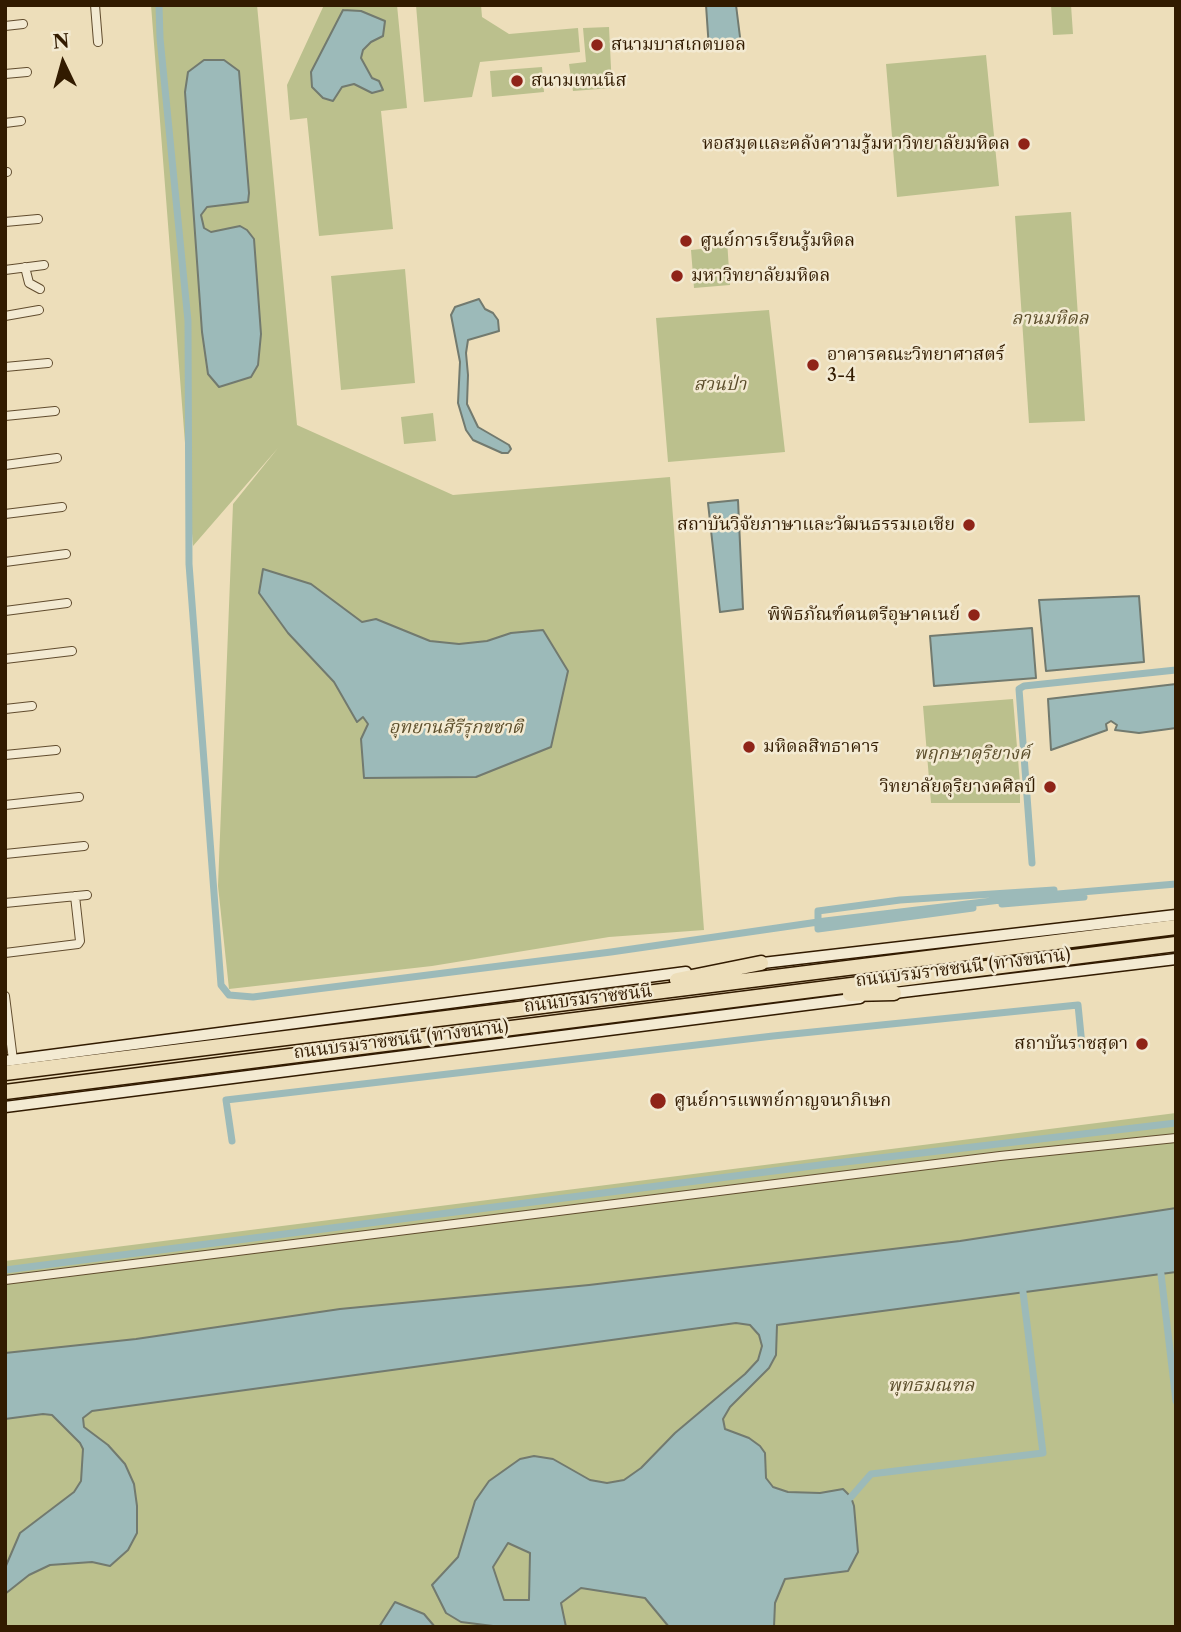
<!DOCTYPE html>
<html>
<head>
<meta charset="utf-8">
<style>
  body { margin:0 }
  #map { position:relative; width:1181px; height:1632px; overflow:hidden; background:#eddeba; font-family:"Libre Caslon Text",serif }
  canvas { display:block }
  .frame { position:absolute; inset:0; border:7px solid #321b00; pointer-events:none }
  .north { position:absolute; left:28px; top:28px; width:70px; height:70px; -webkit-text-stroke:5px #f3ead2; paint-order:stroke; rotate:355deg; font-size:19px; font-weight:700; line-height:28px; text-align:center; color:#321b00 }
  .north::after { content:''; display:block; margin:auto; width:24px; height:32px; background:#321b00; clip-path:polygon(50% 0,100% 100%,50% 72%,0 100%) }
</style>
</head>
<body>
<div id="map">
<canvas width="1181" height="1632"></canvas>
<div class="frame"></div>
<div class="north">N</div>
</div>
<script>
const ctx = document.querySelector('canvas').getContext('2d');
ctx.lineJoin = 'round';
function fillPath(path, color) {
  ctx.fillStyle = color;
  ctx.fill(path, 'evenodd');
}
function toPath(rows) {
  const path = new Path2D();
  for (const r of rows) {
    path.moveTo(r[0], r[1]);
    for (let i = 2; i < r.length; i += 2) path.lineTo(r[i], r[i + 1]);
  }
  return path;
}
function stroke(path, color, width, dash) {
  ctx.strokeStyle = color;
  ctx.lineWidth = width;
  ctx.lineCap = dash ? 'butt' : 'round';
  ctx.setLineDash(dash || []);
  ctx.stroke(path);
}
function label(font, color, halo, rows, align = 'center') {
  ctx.font = font + ' "Libre Caslon Text","Noto Serif Thai",serif';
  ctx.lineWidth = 5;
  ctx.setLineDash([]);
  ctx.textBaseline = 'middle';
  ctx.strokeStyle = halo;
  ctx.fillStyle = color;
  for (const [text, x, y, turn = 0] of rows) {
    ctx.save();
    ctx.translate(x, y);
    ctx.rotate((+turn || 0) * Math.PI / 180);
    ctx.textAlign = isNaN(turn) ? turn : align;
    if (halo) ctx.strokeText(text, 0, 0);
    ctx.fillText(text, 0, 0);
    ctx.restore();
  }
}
fillPath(toPath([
  [151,5,257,5,297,425,453,495,670,477,704,930,609,937,432,966,229,989,218,886,233,504,278,448,193,546],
  [324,5,397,5,407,108,381,111,393,229,319,236,307,118,290,120,287,85],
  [416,5,481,5,482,17,509,34,578,28,580,52,480,62,472,97,424,102],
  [1051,5,1071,5,1073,34,1053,35],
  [609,27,612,88,573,91,569,64,586,62,583,28],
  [986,55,999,186,897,197,886,64],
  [542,67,544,92,492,97,490,71],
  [1071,212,1085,421,1029,423,1015,216],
  [727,240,730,285,694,288,691,250,701,249,700,242],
  [405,269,415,383,341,390,331,276],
  [769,310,785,452,668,462,656,318],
  [433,413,436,441,404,444,401,417],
  [1013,699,1020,783,1020,803,931,803,923,706],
  [1176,1113,1176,1627,5,1627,5,1261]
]), '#bbc08d');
const water = toPath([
  [706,5,736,5,741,45,709,49,706,5],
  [343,10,361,11,385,21,383,36,371,42,363,50,361,58,372,78,379,81,383,90,372,93,354,84,342,87,333,101,323,98,312,87,311,72,343,10],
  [204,60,224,60,239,71,249,193,248,202,207,207,201,215,204,228,211,232,240,226,247,230,254,239,261,334,258,365,251,377,219,387,208,374,202,332,185,92,188,72,204,60],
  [479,299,485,309,493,313,498,320,499,331,468,340,466,353,468,375,467,404,478,427,509,445,511,449,508,453,502,453,473,440,466,430,458,403,460,362,451,315,455,307,479,299],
  [738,500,743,609,720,612,708,503,738,500],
  [263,569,311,584,362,622,376,619,430,641,459,644,487,641,511,633,543,630,568,671,551,747,476,777,364,778,361,739,368,724,363,717,357,722,334,682,288,633,259,593,263,569],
  [1139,596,1144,662,1046,671,1039,600,1139,596],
  [1032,628,1036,678,934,686,930,636,1032,628],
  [1176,684,1176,728,1139,733,1115,730,1117,725,1111,721,1106,724,1107,730,1051,750,1048,699,1176,684],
  [1176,1208,1176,1272,777,1325,776,1355,769,1368,730,1407,723,1419,725,1429,749,1438,760,1446,765,1453,766,1478,773,1487,788,1492,820,1493,843,1489,851,1497,854,1506,858,1552,848,1571,785,1579,775,1603,774,1627,669,1627,645,1598,581,1588,561,1603,566,1627,501,1627,461,1622,446,1613,432,1585,458,1557,475,1501,489,1481,520,1459,534,1456,553,1459,590,1480,607,1483,624,1480,641,1468,675,1433,745,1374,758,1360,762,1346,759,1335,750,1325,736,1323,92,1411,83,1418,84,1427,108,1445,125,1464,134,1484,137,1506,137,1533,128,1550,110,1566,92,1562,50,1565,29,1575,5,1594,5,1568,20,1533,74,1492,81,1481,83,1449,80,1443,52,1415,43,1414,5,1419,5,1353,136,1339,340,1309,589,1285,960,1241,1176,1208],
  [508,1543,530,1553,529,1600,504,1600,493,1567,508,1543],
  [395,1602,424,1614,435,1627,379,1627,395,1602]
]);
fillPath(water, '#9cbab9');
stroke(water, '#727a6f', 2);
stroke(toPath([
  [159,5,160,38,188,321,189,564,221,985,229,995,253,997,611,952,825,921,1034,896,1176,884],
  [1032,863,1019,689,1024,686,1176,670],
  [1002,904,1084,897],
  [973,908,818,929,818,911,900,900,1054,890],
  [232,1141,226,1100,773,1036,1078,1005,1082,1045],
  [5,1270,828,1164,1176,1123],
  [1161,1274,1176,1401],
  [851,1497,871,1474,1043,1453,1023,1292]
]), '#9cbab9', 7);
const street = toPath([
  [95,5,98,42],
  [5,26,23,24],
  [5,74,27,72],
  [5,123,21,121],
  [5,172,7,172],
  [5,222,38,219],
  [25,267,29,283,40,289],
  [5,270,44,265],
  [5,316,39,310],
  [5,367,48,363],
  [5,416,55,411],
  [5,465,57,458],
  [5,514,62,507],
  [5,562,66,554],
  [5,611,67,603],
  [5,659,72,651],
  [5,709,32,706],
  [5,755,56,750],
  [5,805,79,797],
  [5,854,84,846],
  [5,903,87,895],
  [5,953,78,944,80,941,75,896],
  [5,996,13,1060],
  [5,1280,1000,1156,1176,1138]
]);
const secondary = toPath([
  [754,964,1176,915],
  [886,994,1176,959],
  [5,1061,686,972],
  [5,1107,860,998]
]);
const highway = toPath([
  [677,980,761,963],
  [850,994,894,993],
  [5,1073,1176,927],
  [5,1092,1176,944]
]);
stroke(street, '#614c2e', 10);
stroke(secondary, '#321b00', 13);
stroke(highway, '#321b00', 17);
stroke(street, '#f3ead2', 8);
stroke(secondary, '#f3ead2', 10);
stroke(highway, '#eddeba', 14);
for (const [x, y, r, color] of [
  [597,45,7,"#8f2418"],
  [517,81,7,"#8f2418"],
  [1024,144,7,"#8f2418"],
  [686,241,7,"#8f2418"],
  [677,276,7,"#8f2418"],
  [813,365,7,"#8f2418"],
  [969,525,7,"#8f2418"],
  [974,615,7,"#8f2418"],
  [749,747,7,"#8f2418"],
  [1050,787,7,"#8f2418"],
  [1142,1044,7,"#8f2418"],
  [658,1101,9,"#8f2418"]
]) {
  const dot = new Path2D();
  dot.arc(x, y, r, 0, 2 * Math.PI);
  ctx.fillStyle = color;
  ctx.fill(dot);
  stroke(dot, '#f3ead2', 2.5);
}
label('18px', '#321b00', '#f3ead2', [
  ["สนามบาสเกตบอล",611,45],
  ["สนามเทนนิส",531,81],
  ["หอสมุดและคลังความรู้มหาวิทยาลัยมหิดล",1010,144,"right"],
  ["ศูนย์การเรียนรู้มหิดล",700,241],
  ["มหาวิทยาลัยมหิดล",691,276],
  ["อาคารคณะวิทยาศาสตร์",827,355],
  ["3-4",827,376],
  ["สถาบันวิจัยภาษาและวัฒนธรรมเอเชีย",955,525,"right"],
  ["พิพิธภัณฑ์ดนตรีอุษาคเนย์",960,615,"right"],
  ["มหิดลสิทธาคาร",763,747],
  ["วิทยาลัยดุริยางคศิลป์",1036,787,"right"],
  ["สถาบันราชสุดา",1128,1044,"right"],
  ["ศูนย์การแพทย์กาญจนาภิเษก",674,1101]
], 'left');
label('italic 18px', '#5b4d2a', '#f3ead2', [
  ["ลานมหิดล",1050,319],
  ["สวนป่า",720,385],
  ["อุทยานสิรีรุกขชาติ",456,728],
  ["พฤกษาดุริยางค์",972,754],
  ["พุทธมณฑล",931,1386]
]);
label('18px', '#321b00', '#f3ead2', [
  ["ถนนบรมราชชนนี (ทางขนาน)",963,968,-7],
  ["ถนนบรมราชชนนี",588,999,-7],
  ["ถนนบรมราชชนนี (ทางขนาน)",401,1040,-7]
]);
</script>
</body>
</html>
